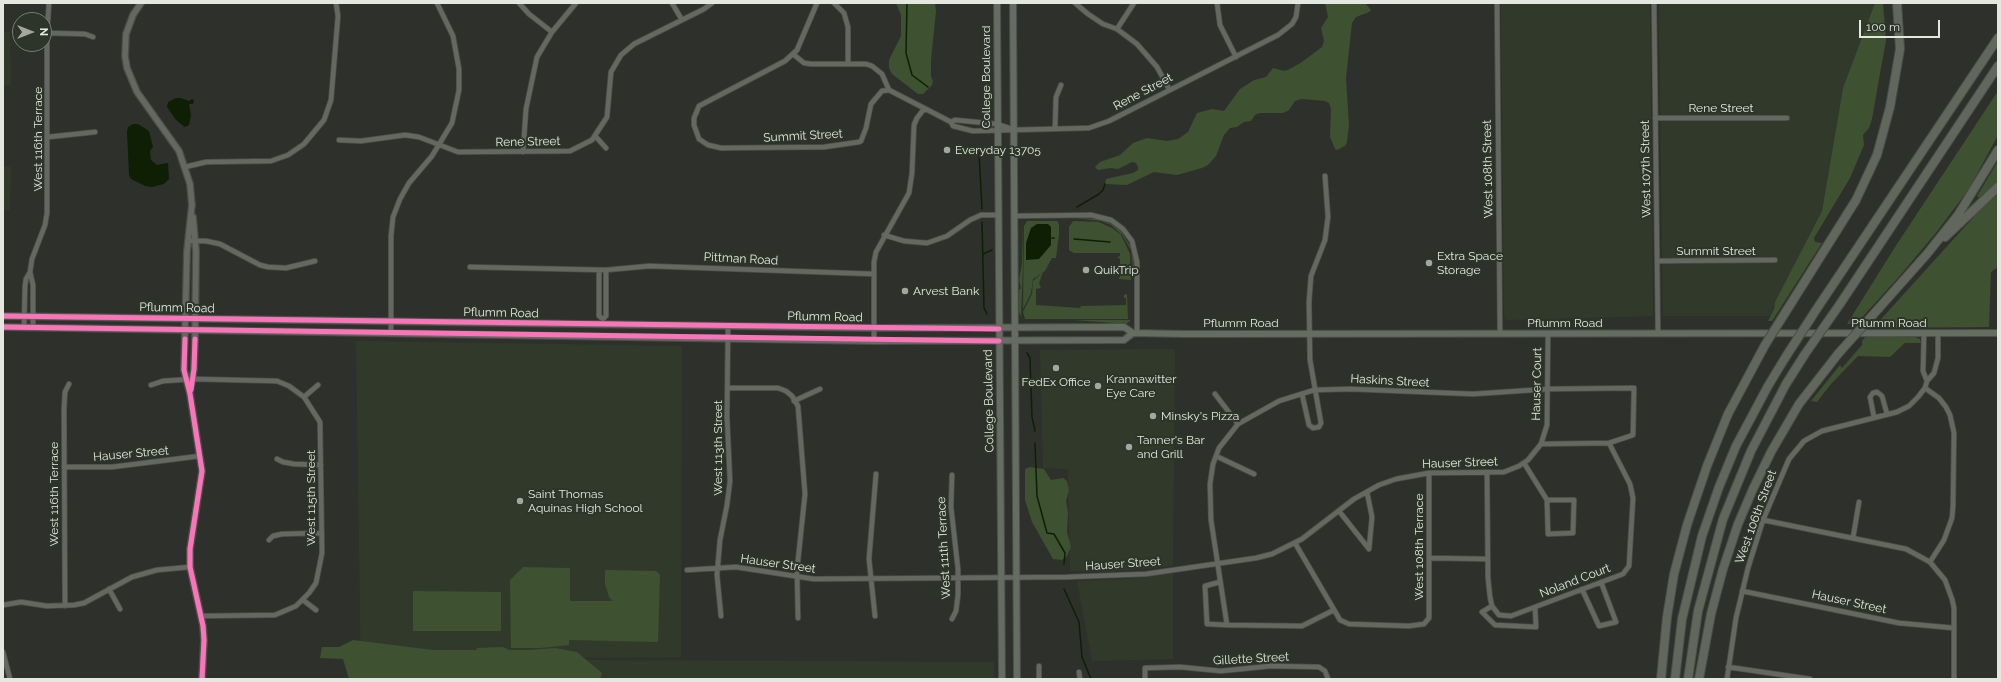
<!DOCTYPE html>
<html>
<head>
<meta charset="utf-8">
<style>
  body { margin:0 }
  #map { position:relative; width:2001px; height:682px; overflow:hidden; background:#2e312b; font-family:Raleway,sans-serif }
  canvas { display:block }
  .frame { position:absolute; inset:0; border:4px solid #e3e7e0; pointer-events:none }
  .north { position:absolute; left:12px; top:12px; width:40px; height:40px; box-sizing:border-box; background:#2d3428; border:1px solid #767c72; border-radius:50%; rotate:90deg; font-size:11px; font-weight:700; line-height:16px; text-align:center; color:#e3e7e0 }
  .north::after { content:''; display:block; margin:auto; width:14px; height:18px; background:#a4a7a1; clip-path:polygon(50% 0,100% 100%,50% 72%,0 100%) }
  .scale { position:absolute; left:1859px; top:20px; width:81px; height:18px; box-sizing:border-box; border:2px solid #e3e7e0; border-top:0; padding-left:5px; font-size:12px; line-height:14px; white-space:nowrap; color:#e3e7e0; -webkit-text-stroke:3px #2d3428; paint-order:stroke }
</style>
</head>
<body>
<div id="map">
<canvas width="2001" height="682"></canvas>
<div class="frame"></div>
<div class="north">N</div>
<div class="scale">100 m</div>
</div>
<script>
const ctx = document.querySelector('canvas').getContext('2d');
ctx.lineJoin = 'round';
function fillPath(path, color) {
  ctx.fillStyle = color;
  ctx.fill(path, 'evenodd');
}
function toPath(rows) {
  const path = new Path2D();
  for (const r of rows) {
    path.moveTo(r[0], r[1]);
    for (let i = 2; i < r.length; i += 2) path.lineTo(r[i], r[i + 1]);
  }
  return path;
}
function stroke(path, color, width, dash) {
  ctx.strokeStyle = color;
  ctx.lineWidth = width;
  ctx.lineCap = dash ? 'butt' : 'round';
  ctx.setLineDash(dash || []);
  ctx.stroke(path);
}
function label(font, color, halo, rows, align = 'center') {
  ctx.font = font + ' Raleway,sans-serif';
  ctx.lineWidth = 4;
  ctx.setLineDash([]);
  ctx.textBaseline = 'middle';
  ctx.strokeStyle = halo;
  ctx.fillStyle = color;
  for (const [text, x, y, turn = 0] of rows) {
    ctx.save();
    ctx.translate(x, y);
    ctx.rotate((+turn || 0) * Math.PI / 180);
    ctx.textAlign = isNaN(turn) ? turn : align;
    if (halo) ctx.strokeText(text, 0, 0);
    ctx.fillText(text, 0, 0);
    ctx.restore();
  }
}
fillPath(toPath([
  [1501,3,1650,3,1653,316,1505,320,1504,315],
  [1659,3,1875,3,1843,88,1822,211,1775,302,1770,316,1663,316],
  [3,32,10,32,11,85,3,85],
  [3,167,11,167,10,210,3,210],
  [356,341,682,346,681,657,420,659,994,662,994,679,361,679],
  [1175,349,1173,566,1107,572,1070,571,1068,469,1043,468,1040,350],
  [1173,573,1173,659,1092,661,1077,581,1129,579]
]), '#313a2a');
fillPath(toPath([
  [896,3,935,3,936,11,931,60,931,77,933,81,932,85,923,94,918,94,892,74,889,68,889,60,901,36,901,15],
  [1325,3,1365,3,1371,10,1369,12,1356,17,1352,23,1346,78,1349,125,1347,142,1345,146,1337,150,1335,149,1330,137,1331,109,1329,103,1325,101,1302,99,1295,101,1289,110,1283,113,1259,113,1255,115,1251,121,1244,122,1237,127,1230,128,1224,135,1216,156,1208,165,1202,168,1177,175,1154,172,1127,185,1105,184,1106,179,1133,173,1138,170,1138,167,1136,163,1132,162,1118,169,1111,168,1098,170,1095,167,1100,162,1120,155,1133,143,1141,140,1147,138,1167,141,1178,139,1188,132,1197,113,1212,109,1224,111,1240,89,1254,80,1266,77,1273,68,1284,71,1288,70,1302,62,1322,47,1324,41,1321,28,1328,17],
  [1875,3,1883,3,1886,40,1872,119,1869,128,1863,135,1864,145,1850,178,1814,238,1815,242,1822,243,1772,321,1768,321,1774,309,1775,302,1822,211,1843,88],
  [1998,91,1998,135,1969,189,1935,234,1897,279,1856,324,1847,324,1895,247],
  [1998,161,1998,182,1979,198,1977,196],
  [1998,194,1998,267,1991,272,1989,327,1873,328,1980,210],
  [1074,218,1100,219,1108,222,1120,230,1131,247,1134,258,1134,278,1131,250,1122,235,1111,225,1101,221],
  [1027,221,1057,221,1059,224,1059,235,1056,258,1052,258,1045,271,1033,279,1031,293,1023,309,1024,226],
  [1073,221,1099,222,1112,228,1121,235,1130,254,1131,280,1118,279,1120,277,1120,259,1117,257,1120,256,1120,253,1074,253,1069,250,1069,227],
  [1023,222,1023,266,1021,317,1019,312,1019,290,1021,288,1019,280,1022,264],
  [1043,272,1039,283,1041,288,1036,289,1036,305,1080,308,1081,306,1126,305,1126,298,1124,298,1124,295,1127,294,1128,319,1025,319,1023,312,1032,294,1033,281],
  [1074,320,1130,320,1130,321,1126,324],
  [1866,336,1915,337,1920,339,1921,343,1905,343,1890,357,1858,356,1831,384,1817,402,1811,401,1840,365,1842,368,1862,345,1862,341],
  [1030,467,1044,469,1051,480,1063,478,1067,481,1069,490,1066,501,1068,513,1067,532,1071,547,1067,556,1062,560,1053,559,1032,522,1025,500,1025,469],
  [523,567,570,568,570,601,613,601,609,597,605,584,605,570,656,571,660,575,658,642,569,640,569,645,540,648,511,648,510,580],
  [413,591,501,592,501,631,413,631],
  [353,640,433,650,476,650,477,648,503,647,509,650,529,650,555,648,577,652,602,673,600,679,349,679,343,659,320,658,322,647,339,647]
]), '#3e5131');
fillPath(toPath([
  [176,98,181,98,189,101,192,99,194,100,193,104,189,104,191,115,189,125,185,127,176,120,167,107,168,102],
  [133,124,138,124,149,131,153,147,150,151,151,160,157,165,168,163,169,179,164,184,152,187,145,186,131,179,129,175,127,132,128,127],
  [1037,224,1048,224,1051,227,1051,245,1039,259,1026,260,1026,243,1031,228]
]), '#0f1f04');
stroke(toPath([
  [907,3,906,53,912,75,928,87],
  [979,152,982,209],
  [1077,207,1099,194,1103,190,1105,184],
  [982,222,984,308,987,314],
  [1052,238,1054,238],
  [1074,239,1110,242],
  [983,254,992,250],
  [1027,353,1030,358,1032,417,1035,431],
  [1035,443,1037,496,1047,533,1054,534,1065,553,1064,564],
  [1064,589,1079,622,1082,657,1091,679]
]), '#0f1f04', 1.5);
const minor = toPath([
  [519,3,529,14,552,32],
  [672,3,682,20],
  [817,3,797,50,785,61,699,106,694,118,694,125,699,139,708,145,721,148,824,147,859,142,861,141,866,128,871,104,882,91,889,90],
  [834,3,844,13,848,27,848,64],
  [1075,3,1088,14,1103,24,1117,29,1137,44,1157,67,1169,89],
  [1217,3,1220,25,1236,57],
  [1497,3,1500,334],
  [1654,3,1658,334],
  [1117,29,1134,3],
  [47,33,85,34,93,37],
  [793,54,804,63,811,64,866,64,872,66,882,74,889,90],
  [889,90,951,122,953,126,973,131,1089,128,1109,121,1278,35,1292,24,1296,17,1298,3],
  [1655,118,1787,118],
  [951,122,955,120,997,124,1012,129],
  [1055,129,1056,97,1061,85],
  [48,137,95,132],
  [596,137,606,148],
  [339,140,361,141,405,135,419,137,458,152,570,151,592,140,607,117,611,72,621,55,634,44,704,9,712,3],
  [523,152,526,109,537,57,552,32,576,3],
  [185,167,206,162,271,161,288,155,304,144,324,120,331,100,338,16,336,3],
  [1015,216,1091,215,1111,220,1123,229,1132,241,1137,262,1137,333],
  [884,235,904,241,927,243,947,236,970,220,981,215,998,215],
  [188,241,206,241,220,244,260,265,268,267,286,268,315,261],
  [1657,261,1775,260],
  [470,267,606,270,649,266,874,274],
  [599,270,599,316,603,319,606,316,606,270],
  [24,328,25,286,26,279,30,272],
  [33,328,33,285,30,272,32,259,45,225,47,213,47,33,49,3],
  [391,334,391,236,393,217,400,199,409,183,432,156,452,123,459,90,459,69,453,36,437,3],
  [1924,334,1923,371,1927,381],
  [874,341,874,262,876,252,909,193,912,173,914,125,917,118,924,109],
  [151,385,163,381,193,379,277,381,289,386,304,397,320,422,322,553,316,583,309,593,296,606,275,615,201,616],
  [728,388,778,388,786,391,792,396,798,406,805,494,797,570,798,618],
  [1925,388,1939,398,1946,407,1950,415,1954,433,1953,506,1952,518,1944,540,1930,562],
  [1215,394,1238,424],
  [1302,394,1309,425,1313,428,1319,427,1321,423,1310,360,1309,302,1311,276,1325,240,1328,217,1325,176],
  [304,397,318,385],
  [794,401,820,389],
  [1874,417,1870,397,1873,393,1877,392,1882,396,1887,414],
  [1216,456,1254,474],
  [277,459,283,462,294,464,321,465],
  [1524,463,1547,500,1548,534,1573,533,1574,500,1547,500],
  [64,467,112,467,200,456],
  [1487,473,1488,578,1490,597,1492,606,1499,615,1511,616,1623,574,1629,566,1633,498,1630,484,1609,443],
  [952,475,951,507,958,569,958,595,956,611,952,619],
  [1339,511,1369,549,1372,517,1367,492],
  [1763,520,1906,549,1930,562,1945,580,1952,599,1954,608,1954,679],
  [1853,538,1859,502],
  [269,540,273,536,282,534,322,533],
  [1295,543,1340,620,1349,624,1409,626,1424,624,1429,618,1429,473],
  [1429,558,1487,559],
  [687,570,736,567,814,579,1067,577,1146,574,1256,558,1272,554,1302,539,1354,499,1379,485,1396,479,1429,473,1504,472,1519,466,1528,460,1541,444,1547,425,1548,334],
  [1220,582,1205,586,1207,624,1227,625],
  [109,589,120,609],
  [1582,589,1599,626,1616,622,1601,582],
  [1742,591,1899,623,1954,628],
  [303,600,316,610],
  [3,605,21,602,47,606,74,605,84,603,132,577,157,570,190,567],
  [65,606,64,409,65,392,69,384],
  [1492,606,1482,612,1495,625,1536,627,1535,607],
  [1334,610,1302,626,1227,625,1211,520,1210,484,1213,464,1219,448,1238,424,1279,401,1314,390,1350,389,1473,394,1548,389,1634,388,1633,435,1609,443,1541,444],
  [721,616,717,575,720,540,727,505,730,481,727,417,728,326],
  [875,616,869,559,876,474],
  [3,652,10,679],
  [1039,666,1039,679],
  [1728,667,1810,679],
  [1079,672,1080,679],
  [1145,679,1145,668,1180,667,1221,671,1271,666,1319,667,1325,671,1328,679],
  [1727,679,1736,618,1748,568,1763,520,1789,459,1804,441,1822,431,1897,412,1909,406,1918,397,1925,388,1927,381,1934,373,1938,358,1938,334]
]);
const tertiary = toPath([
  [141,3,133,15,126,34,125,56,127,68,137,92,179,151,190,184,192,206],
  [192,204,187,251,184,370,190,394,202,471,190,549,190,567,203,626,204,640,202,679],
  [190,392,194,369,195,339,196,251,193,217]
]);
const secondary = toPath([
  [997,3,1002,679],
  [1013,3,1017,679],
  [3,316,874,328,1124,327,1133,333,1185,334,1998,333],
  [3,327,874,341,1124,340,1133,333]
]);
const motorway = toPath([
  [1945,237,1998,187],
  [1840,304,1998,66],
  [1879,308,1927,254,1958,215,1998,150],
  [1816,310,1998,38],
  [1785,313,1856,200,1877,155,1890,107,1900,49,1897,3],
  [1661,679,1667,617,1674,574,1687,525,1707,466,1728,414,1765,345],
  [1675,679,1682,619,1702,536,1719,487,1736,446,1768,386,1785,358],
  [1688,679,1698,611,1723,519,1751,451,1786,384,1805,354],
  [1699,679,1711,614,1723,569,1738,524,1753,489,1771,452,1799,404,1838,354]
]);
stroke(minor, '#4b4d49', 6);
stroke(tertiary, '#4b4d49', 8);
stroke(secondary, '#4b4d49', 8);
stroke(motorway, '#4b4d49', 10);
stroke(minor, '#646861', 4.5);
stroke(tertiary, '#646861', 5.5);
stroke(secondary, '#656c62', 6);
stroke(motorway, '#61675d', 8);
const motorwayBridge = toPath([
  [1765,345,1785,313],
  [1805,354,1840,304],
  [1838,354,1879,308],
  [1785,358,1816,310]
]);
stroke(motorwayBridge, '#4b4d49', 10, []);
stroke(motorwayBridge, '#61675d', 8);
stroke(toPath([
  [3,316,999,329],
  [3,327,999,341],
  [185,339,184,370,190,394,202,471,190,549,190,567,203,626,204,640,202,679],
  [191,390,194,369,195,339]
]), '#fb73b8', 5);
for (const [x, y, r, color] of [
  [947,150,4,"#a4a7a1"],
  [1429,263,4,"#a4a7a1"],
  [1086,270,4,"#a4a7a1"],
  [905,291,4,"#a4a7a1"],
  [1056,368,4,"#a4a7a1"],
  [1098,386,4,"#a4a7a1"],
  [1153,416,4,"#a4a7a1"],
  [1129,447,4,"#a4a7a1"],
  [520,501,4,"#a4a7a1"]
]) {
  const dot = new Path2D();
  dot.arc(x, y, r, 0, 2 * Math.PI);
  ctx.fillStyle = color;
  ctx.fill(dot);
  stroke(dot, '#2d3428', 1.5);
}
label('12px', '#e3e7e0', '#2d3428', [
  ["College Boulevard",986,77,-90],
  ["Rene Street",1143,92,-28],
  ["Rene Street",1721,108],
  ["Summit Street",803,136,-3],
  ["West 116th Terrace",38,139,-90],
  ["Rene Street",528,142,-1],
  ["West 108th Street",1488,169,-91],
  ["West 107th Street",1646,169,-91],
  ["Summit Street",1716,251],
  ["Pittman Road",741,259,3],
  ["Pflumm Road",177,308,1],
  ["Pflumm Road",501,313,1],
  ["Pflumm Road",825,317,1],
  ["Pflumm Road",1241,323],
  ["Pflumm Road",1565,323],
  ["Pflumm Road",1889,323],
  ["Haskins Street",1390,381,3],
  ["Hauser Court",1537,384,-89],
  ["College Boulevard",989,401,-91],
  ["West 113th Street",718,448,-90],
  ["Hauser Street",131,454,-5],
  ["Hauser Street",1460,463,-2],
  ["West 116th Terrace",54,494,-90],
  ["West 115th Street",311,498,-90],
  ["West 106th Street",1756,517,-70],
  ["West 108th Terrace",1419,547,-90],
  ["West 111th Terrace",944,548,-93],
  ["Hauser Street",778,564,8],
  ["Hauser Street",1123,564,-4],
  ["Noland Court",1575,581,-21],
  ["Hauser Street",1849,602,12],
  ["Gillette Street",1251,659,-3]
]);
label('12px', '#e3e7e0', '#2d3428', [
  ["Everyday 13705",955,150],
  ["Extra Space",1437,256],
  ["Storage",1437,270],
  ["QuikTrip",1094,270],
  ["Arvest Bank",913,291],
  ["Krannawitter",1106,379],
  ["Eye Care",1106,393],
  ["FedEx Office",1056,382,"center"],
  ["Minsky's Pizza",1161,416],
  ["Tanner's Bar",1137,440],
  ["and Grill",1137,454],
  ["Saint Thomas",528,494],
  ["Aquinas High School",528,508]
], 'left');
</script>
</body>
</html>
